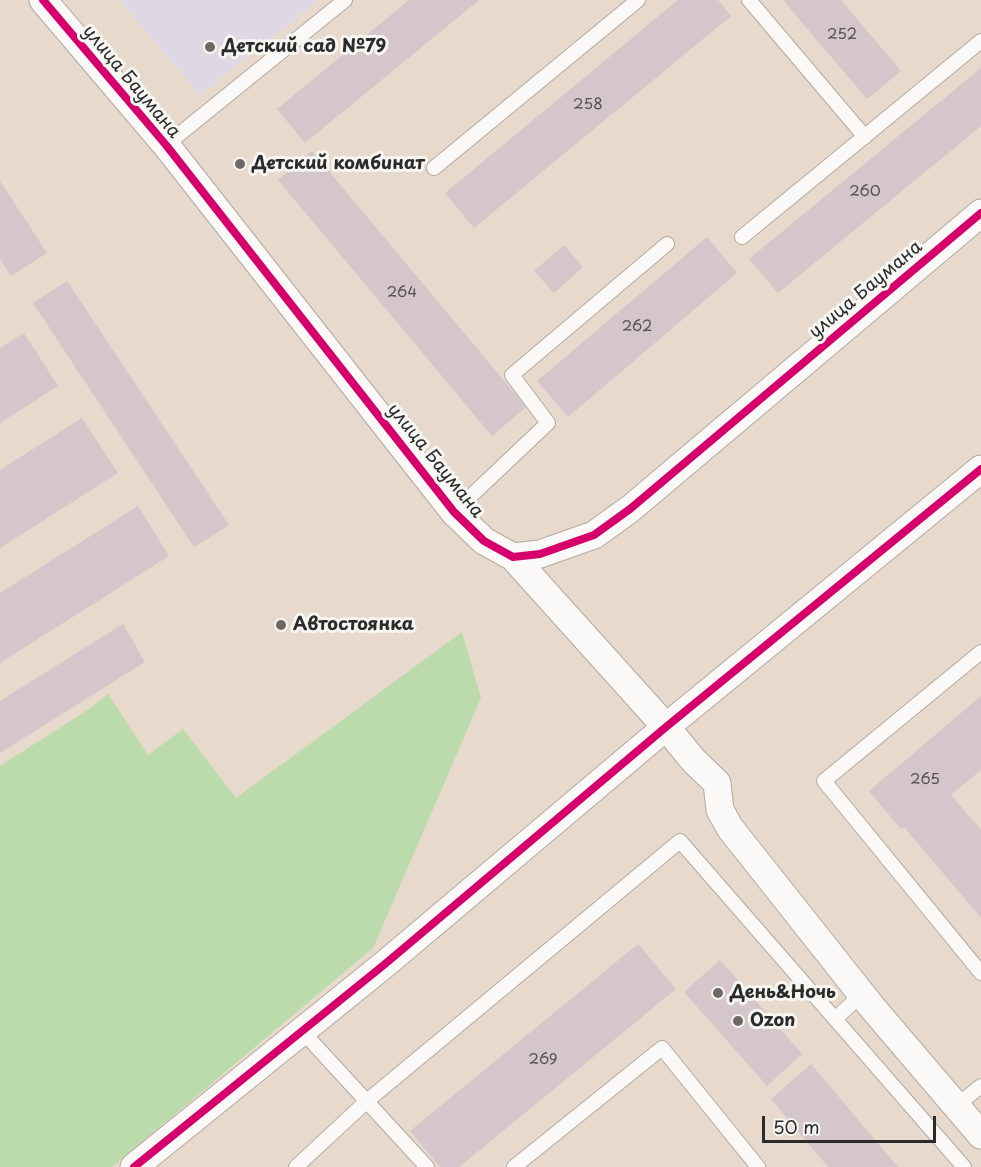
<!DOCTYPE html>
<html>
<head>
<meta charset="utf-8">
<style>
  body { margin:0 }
  #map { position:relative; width:981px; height:1167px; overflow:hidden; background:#e7d9cb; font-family:"Playpen Sans",sans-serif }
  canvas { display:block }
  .scale { position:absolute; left:762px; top:1116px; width:174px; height:27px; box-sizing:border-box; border:3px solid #2b2b2b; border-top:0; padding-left:8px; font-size:18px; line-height:21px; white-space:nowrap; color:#2b2b2b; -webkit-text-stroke:4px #f6f6f2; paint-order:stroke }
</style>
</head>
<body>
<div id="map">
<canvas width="981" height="1167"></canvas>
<div class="scale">50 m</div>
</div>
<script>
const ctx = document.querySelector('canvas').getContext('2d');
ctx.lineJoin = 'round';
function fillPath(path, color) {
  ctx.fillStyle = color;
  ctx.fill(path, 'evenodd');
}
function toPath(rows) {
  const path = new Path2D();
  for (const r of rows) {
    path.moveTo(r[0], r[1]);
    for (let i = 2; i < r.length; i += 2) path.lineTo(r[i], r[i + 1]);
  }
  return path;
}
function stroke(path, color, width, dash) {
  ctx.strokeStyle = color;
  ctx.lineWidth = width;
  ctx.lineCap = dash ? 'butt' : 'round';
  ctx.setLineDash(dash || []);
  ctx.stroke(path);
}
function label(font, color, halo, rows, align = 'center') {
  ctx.font = font + ' "Playpen Sans",sans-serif';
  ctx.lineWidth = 6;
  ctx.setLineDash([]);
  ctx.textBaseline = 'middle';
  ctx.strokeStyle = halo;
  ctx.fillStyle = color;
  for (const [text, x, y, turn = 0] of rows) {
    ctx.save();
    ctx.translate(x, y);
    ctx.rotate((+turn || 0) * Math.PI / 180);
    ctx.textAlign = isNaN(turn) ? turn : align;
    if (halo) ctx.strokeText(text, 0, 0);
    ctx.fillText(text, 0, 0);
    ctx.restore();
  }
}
fillPath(toPath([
  [119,0,319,0,200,95]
]), '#dfd8e4');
fillPath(toPath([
  [462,632,481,698,373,948,112,1167,0,1167,0,766,89,709,108,694,148,755,183,729,236,798]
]), '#bbdbad');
fillPath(toPath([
  [409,0,479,0,305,143,277,109],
  [678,0,718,0,731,16,474,228,445,193],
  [783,0,841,0,901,71,867,99],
  [981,68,981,126,778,293,749,259],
  [312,151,526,407,492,436,278,180],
  [0,181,47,253,11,276,0,259],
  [707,237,737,273,568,417,537,381],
  [564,245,583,267,554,293,534,271],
  [67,281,229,525,194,547,33,303],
  [24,333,58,386,0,423,0,348],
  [82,418,118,473,0,548,0,470],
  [138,506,169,556,0,663,0,593],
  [123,624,145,662,0,753,0,701],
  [981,696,981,770,951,795,981,830,981,918,904,827,901,829,869,791],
  [638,944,676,989,459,1167,440,1167,410,1131],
  [720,960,802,1054,767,1086,684,992],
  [811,1064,898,1167,828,1167,771,1099]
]), '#d4c6ca');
const service = toPath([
  [749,0,865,137],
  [166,145,345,0],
  [434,168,638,0],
  [742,237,981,41],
  [454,512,548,423,512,375,667,244],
  [981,652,824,781,981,973],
  [835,1019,862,994],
  [302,1031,427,1167],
  [956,1106,981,1086],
  [296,1167,367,1101,680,841,964,1167],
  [514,1167,662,1048,758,1167]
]);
const minor = toPath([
  [43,0,166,145,454,512,484,541,513,557,540,554,594,535,630,509,981,213],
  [513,557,666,727,694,761,717,783,720,810,730,828,871,1006,981,1135],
  [134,1167,385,964,666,727,981,469]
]);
stroke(service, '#b2a9a0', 16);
stroke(minor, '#b2a9a0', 29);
stroke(service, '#fbf9f7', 14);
stroke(minor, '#fbf9f7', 27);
stroke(toPath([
  [43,0,166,145,454,512,484,541,513,557,540,554,594,535,630,509,981,213],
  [134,1167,385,964,666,727,981,469]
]), '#d6006c', 8);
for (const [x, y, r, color] of [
  [210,47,6,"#6d6863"],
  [240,164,6,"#6d6863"],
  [281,625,6,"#6d6863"],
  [718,993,6,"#6d6863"],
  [738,1021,6,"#6d6863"]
]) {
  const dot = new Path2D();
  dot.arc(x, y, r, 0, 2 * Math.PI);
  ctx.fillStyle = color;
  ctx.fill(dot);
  stroke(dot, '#f6f6f2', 2);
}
label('15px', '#555253', null, [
  ["252",842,35],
  ["258",588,105],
  ["260",865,192],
  ["264",402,293],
  ["262",637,327],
  ["265",925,780],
  ["269",543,1060]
]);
label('bold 18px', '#2b2b2b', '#f6f6f2', [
  ["Детский сад №79",222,47],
  ["Детский комбинат",252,164],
  ["Автостоянка",293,625],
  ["День&Ночь",730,993],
  ["Ozon",750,1021]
], 'left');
label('18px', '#2b2b2b', '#f6f6f2', [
  ["улица Баумана",131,82,50],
  ["улица Баумана",866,290,-40],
  ["улица Баумана",435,461,51]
]);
</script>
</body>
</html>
